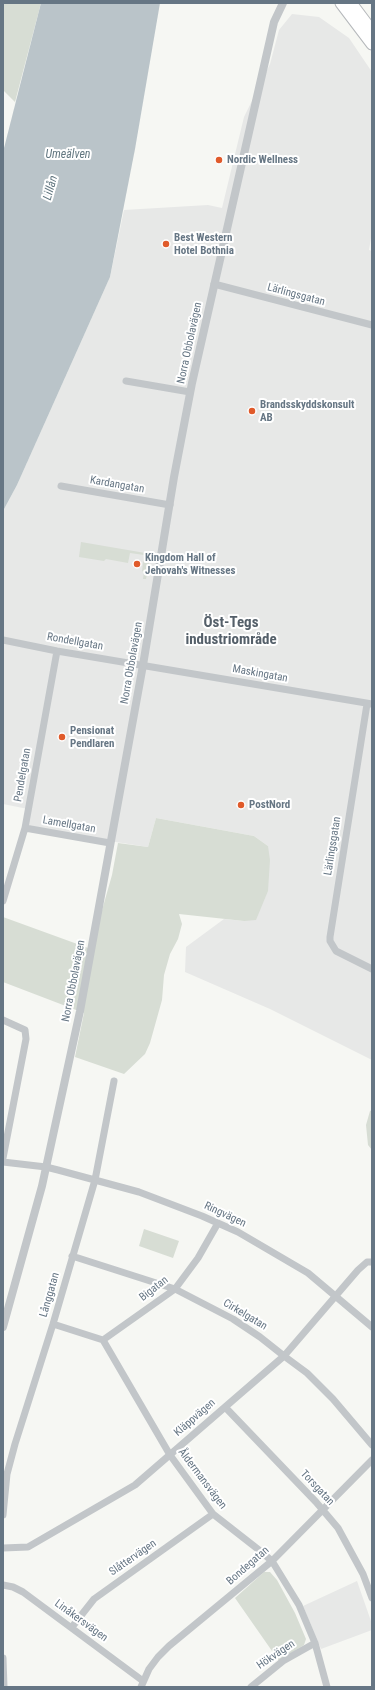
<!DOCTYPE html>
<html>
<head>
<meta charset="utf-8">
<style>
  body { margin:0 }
  #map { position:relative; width:375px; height:1690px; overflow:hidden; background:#f6f7f3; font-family:"Roboto Condensed",sans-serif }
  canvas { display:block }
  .frame { position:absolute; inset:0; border:4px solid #667684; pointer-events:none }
</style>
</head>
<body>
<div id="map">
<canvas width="375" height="1690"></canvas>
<div class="frame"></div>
</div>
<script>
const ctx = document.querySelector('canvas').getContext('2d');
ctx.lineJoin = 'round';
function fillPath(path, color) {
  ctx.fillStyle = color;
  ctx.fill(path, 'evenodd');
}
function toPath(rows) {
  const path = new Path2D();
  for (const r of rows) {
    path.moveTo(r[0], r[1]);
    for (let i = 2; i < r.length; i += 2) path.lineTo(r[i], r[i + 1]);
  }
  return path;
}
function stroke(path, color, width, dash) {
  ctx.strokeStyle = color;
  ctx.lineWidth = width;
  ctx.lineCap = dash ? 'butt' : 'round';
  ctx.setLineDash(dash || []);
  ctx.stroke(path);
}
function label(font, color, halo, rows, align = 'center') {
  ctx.font = font + ' "Roboto Condensed",sans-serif';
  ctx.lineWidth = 4;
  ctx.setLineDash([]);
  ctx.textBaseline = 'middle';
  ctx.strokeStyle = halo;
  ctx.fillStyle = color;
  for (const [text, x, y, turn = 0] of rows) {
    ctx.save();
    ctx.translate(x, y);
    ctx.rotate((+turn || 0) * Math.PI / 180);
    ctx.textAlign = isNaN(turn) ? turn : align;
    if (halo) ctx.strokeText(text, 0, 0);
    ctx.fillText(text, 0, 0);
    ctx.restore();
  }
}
fillPath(toPath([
  [292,14,319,17,349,38,372,72,372,232,369,250,372,251,372,1060,270,1009,185,972,186,947,224,919,244,921,268,846,254,836,156,818,148,847,25,828,28,809,3,804,3,511,17,485,110,277,124,210,208,205,222,208,244,117,270,64,279,30],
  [357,1581,372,1624,372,1630,321,1649,303,1606]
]), '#e7e8e7');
fillPath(toPath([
  [3,3,41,3,15,102,3,90],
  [81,542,151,554,146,579,143,579,144,572,142,571,144,555,130,553,128,563,106,559,104,561,79,557],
  [156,818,254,836,268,846,270,860,268,891,256,920,244,921,179,914,182,924,178,939,170,954,164,975,162,1000,150,1043,145,1054,124,1074,75,1057,84,1013,3,982,3,917,91,949,112,875,118,843,148,847],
  [372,1110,372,1150,368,1145,366,1125,370,1111],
  [144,1229,179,1241,173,1258,139,1246],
  [264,1572,270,1572,277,1580,295,1613,306,1639,304,1645,279,1661,235,1598]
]), '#d7ddd4');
fillPath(toPath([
  [41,3,160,3,135,149,110,277,17,485,3,511,3,152]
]), '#bac4c9');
const trunk = toPath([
  [341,3,372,44],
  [351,3,372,31]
]);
stroke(trunk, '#b5b8bb', 13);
stroke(toPath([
  [214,284,372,325],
  [126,381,190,392],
  [61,486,170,505],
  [3,640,57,651,372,704],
  [367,704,330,937,330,941,336,951,372,969],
  [25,828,110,843],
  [3,901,25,828,57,651],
  [3,1020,25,1030,26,1039,3,1158],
  [3,1162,46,1167,58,1170,139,1192,202,1216,238,1232,308,1273,372,1327],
  [72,1256,175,1289,233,1319,260,1337,284,1356,307,1373,333,1399,372,1445],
  [53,1324,103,1340,170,1455,213,1514,259,1550,272,1561,299,1605,315,1643,327,1687],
  [103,1340,175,1289,198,1258,218,1223],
  [225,1407,316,1502,338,1528,363,1574,372,1598],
  [3,1515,7,1474,15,1444,53,1324,95,1180,114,1081],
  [3,1548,28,1547,135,1485,284,1356,358,1270,367,1262,372,1262],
  [3,1585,13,1587,23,1592,143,1681],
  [72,1627,94,1599,213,1514],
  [3,1658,4,1687],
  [141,1687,149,1669,158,1657,169,1646,272,1561,372,1460],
  [251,1687,283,1661,315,1643]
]), '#c2c6c9', 7);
stroke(toPath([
  [3,1327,42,1186,80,1011,143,665,174,477,192,383,274,22,283,3]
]), '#c2c6c9', 8);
stroke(trunk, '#fff', 11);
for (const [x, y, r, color] of [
  [219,160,4,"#e05a2a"],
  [166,244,4,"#e05a2a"],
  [252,411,4,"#e05a2a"],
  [137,564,4,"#e05a2a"],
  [62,737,4,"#e05a2a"],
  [241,805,4,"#e05a2a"]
]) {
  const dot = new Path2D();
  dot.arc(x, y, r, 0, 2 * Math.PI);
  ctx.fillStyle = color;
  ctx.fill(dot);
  stroke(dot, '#fff', 1.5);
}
label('bold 11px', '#667684', '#fff', [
  ["Nordic Wellness",227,160],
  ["Best Western",174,238],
  ["Hotel Bothnia",174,251],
  ["Brandsskyddskonsult",260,405],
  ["AB",260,418],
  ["Kingdom Hall of",145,558],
  ["Jehovah's Witnesses",145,571],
  ["Pensionat",70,731],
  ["Pendlaren",70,744],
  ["PostNord",249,805]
], 'left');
label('11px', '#667684', '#fff', [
  ["Lärlingsgatan",296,295,15],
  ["Norra Obbolavägen",190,343,-78],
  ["Kardangatan",117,485,10],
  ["Rondellgatan",75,642,10],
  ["Norra Obbolavägen",132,663,-80],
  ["Maskingatan",260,674,10],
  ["Pendelgatan",23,775,-80],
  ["Lamellgatan",69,825,10],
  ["Lärlingsgatan",333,846,-81],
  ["Norra Obbolavägen",74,981,-79],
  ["Ringvägen",225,1215,25],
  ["Bigatan",154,1289,-38],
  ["Långgatan",50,1295,-74],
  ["Cirkelgatan",245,1315,31],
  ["Kläppvägen",195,1418,-41],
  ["Åldermansvägen",202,1479,53],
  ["Torsgatan",317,1488,47],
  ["Slåttervägen",133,1558,-35],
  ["Bondegatan",248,1566,-41],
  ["Linåkersvägen",81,1621,36],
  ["Hökvägen",276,1655,-34]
]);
label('italic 12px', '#627780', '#fff', [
  ["Umeälven",68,155],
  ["Lillån",51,188,-74]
]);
label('bold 15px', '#545f69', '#fff', [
  ["Öst-Tegs",231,623],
  ["industriområde",231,640]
]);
</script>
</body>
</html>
